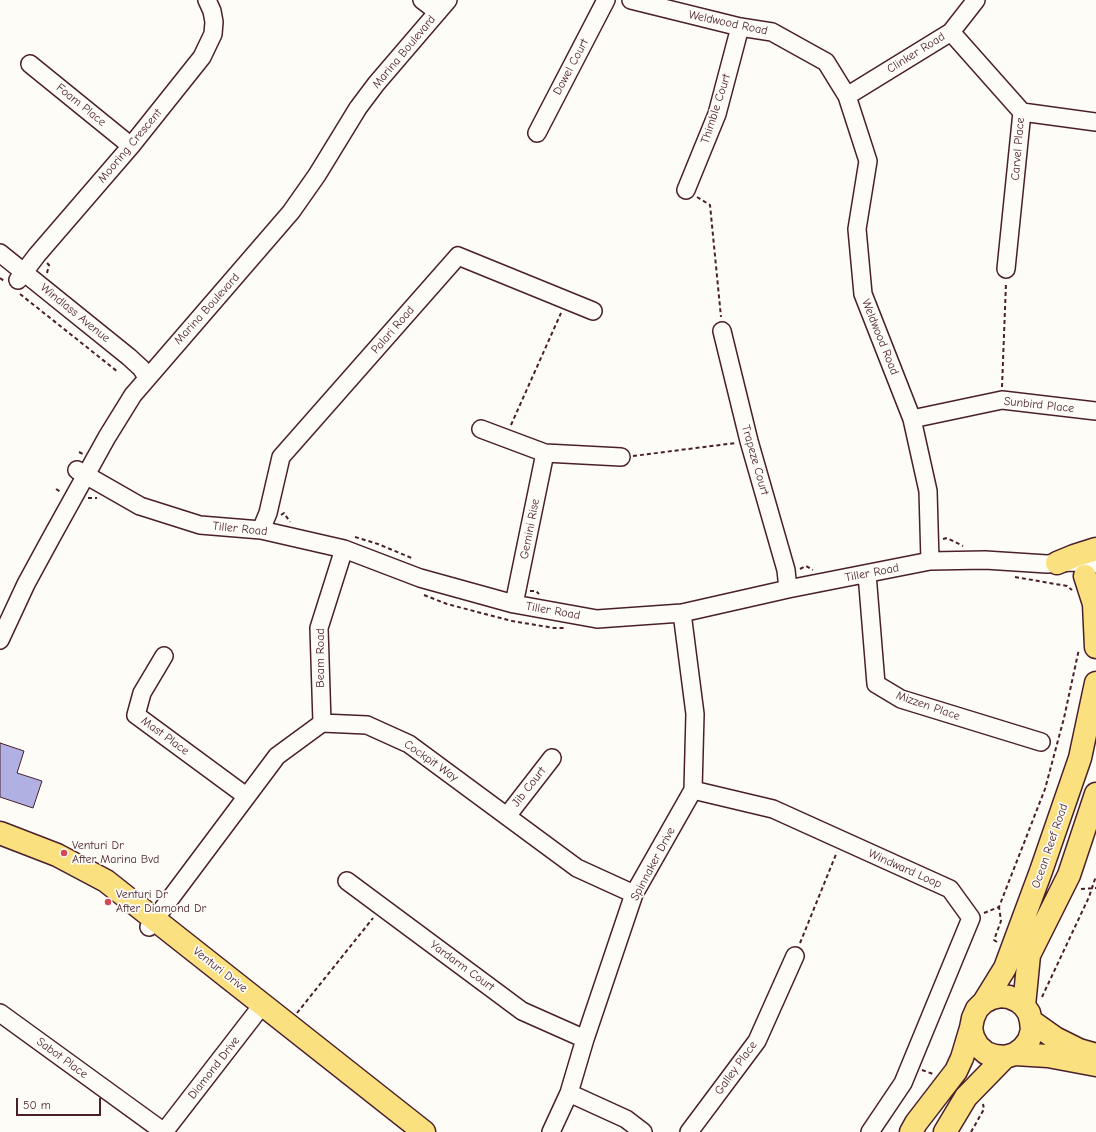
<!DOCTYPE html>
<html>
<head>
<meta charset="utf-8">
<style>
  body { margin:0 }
  #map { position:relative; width:1096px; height:1132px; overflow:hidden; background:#fdfcf7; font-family:"Comic Neue",sans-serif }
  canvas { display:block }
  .scale { position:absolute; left:16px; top:1098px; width:85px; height:18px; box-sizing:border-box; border:2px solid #4a1f2b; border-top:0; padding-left:5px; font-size:12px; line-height:14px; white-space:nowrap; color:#4a1f2b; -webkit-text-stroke:3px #fdfcf7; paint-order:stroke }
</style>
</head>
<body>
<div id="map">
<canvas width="1096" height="1132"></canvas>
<div class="scale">50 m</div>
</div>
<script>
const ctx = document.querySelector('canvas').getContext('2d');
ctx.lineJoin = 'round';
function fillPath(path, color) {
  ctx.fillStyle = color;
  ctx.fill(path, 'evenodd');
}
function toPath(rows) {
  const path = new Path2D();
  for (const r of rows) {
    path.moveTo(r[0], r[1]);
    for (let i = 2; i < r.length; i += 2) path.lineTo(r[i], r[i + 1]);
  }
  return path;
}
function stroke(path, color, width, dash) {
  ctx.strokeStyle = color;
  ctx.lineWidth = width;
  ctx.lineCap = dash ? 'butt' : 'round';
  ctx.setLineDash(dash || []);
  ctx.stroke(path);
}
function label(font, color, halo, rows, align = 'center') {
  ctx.font = font + ' "Comic Neue",sans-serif';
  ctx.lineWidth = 3.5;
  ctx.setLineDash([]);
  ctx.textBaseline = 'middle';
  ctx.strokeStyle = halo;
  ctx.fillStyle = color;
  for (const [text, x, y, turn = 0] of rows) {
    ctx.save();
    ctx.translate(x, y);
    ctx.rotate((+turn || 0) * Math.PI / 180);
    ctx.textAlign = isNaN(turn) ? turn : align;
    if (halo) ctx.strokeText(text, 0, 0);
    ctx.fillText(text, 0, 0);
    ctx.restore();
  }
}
const building = toPath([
  [0,743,24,751,17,773,42,781,33,808,0,797,0,743]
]);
fillPath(building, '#b1b0e2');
stroke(building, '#4a1f2b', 1);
const minor = toPath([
  [422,0,438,12],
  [631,0,740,27,772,32,826,62,847,96,868,161,857,229,863,294,912,419,928,491,930,561],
  [951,32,1022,112,1006,269],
  [30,64,131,146],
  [847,96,951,32,976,0],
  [1022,112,1096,122],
  [537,133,606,0],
  [686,190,717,114,740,27],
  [0,253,129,357,141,368,147,377],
  [18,280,37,255,131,146,202,57,213,34,214,22,212,11,207,0],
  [722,331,749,441,786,570,788,589],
  [912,419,1002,400,1096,411],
  [481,429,545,453,621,457],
  [77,470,140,506,200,525,261,530,344,549,420,578,514,604,597,619,682,613,788,589,930,561,985,560,1047,564,1071,562,1096,564],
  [261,530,268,513,281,457,458,256,593,311],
  [867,574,876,684,901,699,1041,742],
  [514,604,545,453],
  [0,640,26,584,51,538,107,437,133,395,291,212,317,175,358,108,376,84,448,0],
  [164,656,142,693,136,715,246,796],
  [322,723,319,628,344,549],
  [693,790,773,809,950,889,971,918,903,1083,870,1132],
  [507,816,552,758],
  [347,881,522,1011,585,1039],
  [149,927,277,756,322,723,367,725,409,744,577,868,634,894],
  [0,1013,164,1132],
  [569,1093,626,1119,643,1132],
  [164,1132,263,1004],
  [551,1132,569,1093,585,1039,634,894,693,790,695,714,682,613],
  [689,1132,757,1041,795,956]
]);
const major = toPath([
  [1057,563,1074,556,1096,549],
  [1085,576,1094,604,1096,647],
  [0,833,57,855,106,881,424,1132],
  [984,1002,1005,968,1041,871,1080,758,1096,683],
  [1024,1006,1029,955,1069,875,1096,794],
  [1031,1021,1055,1038,1079,1050,1093,1054],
  [1015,1054,1023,1048,1029,1040,1032,1030,1031,1021,1029,1013,1024,1006,1018,1001,1009,997,1001,996,992,998,984,1002,977,1009,973,1018,971,1028,973,1037,978,1046,986,1053,995,1056,1005,1057,1015,1054,1048,1056,1096,1065],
  [911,1132,916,1123,956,1071,962,1058,971,1028],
  [945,1132,966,1097,1005,1057]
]);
stroke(minor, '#4a1f2b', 20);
stroke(major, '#4a1f2b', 25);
stroke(toPath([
  [697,197,710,205,721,317],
  [47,273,49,265,47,263],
  [0,278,4,281],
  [20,294,118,372],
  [1002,387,1006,283],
  [511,425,561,313],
  [79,452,83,454],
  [633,456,736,443],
  [56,489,61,492],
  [88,498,97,498],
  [281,515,284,513,290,522],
  [355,537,378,544,414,559],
  [943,539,947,538,963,546],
  [800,569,806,566,813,570],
  [1015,577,1067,586,1072,590],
  [530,591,536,591,539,594],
  [424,595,447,604,512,621,554,628,565,628],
  [1081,889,1096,888],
  [984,913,999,907,1045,789,1064,718,1079,649],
  [997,942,994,940,1001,921,999,907],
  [800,943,837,852],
  [1042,997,1089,897,1096,876],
  [297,1013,373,918],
  [922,1070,933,1074],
  [971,1132,984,1109,983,1104]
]), '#4a1f2b', 2, [4, 3]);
stroke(minor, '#fdfcf7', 17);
stroke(major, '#fbe080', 22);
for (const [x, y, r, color] of [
  [64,853,4,"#d1495b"],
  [108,902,4,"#d1495b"]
]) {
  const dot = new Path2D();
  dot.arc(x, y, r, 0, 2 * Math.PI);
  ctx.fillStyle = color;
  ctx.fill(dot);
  stroke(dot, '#fdfcf7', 1.5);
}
label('12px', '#4a1f2b', '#fdfcf7', [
  ["Weldwood Road",728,23,12],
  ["Marina Boulevard",404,52,-50],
  ["Clinker Road",916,53,-32],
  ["Dowel Court",571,67,-62],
  ["Foam Place",81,105,39],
  ["Thimble Court",716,109,-72],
  ["Mooring Crescent",130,146,-50],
  ["Carvel Place",1018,149,-85],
  ["Marina Boulevard",207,309,-48],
  ["Windlass Avenue",75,313,39],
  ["Palari Road",393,330,-49],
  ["Weldwood Road",880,337,68],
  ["Sunbird Place",1039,405,6],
  ["Trapeze Court",755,460,74],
  ["Tiller Road",240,529,6],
  ["Gemini Rise",530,529,-79],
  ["Tiller Road",872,573,-11],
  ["Tiller Road",553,611,10],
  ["Beam Road",321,658,-90],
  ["Mizzen Place",928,706,19],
  ["Mast Place",165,736,36],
  ["Cockpit Way",431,761,35],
  ["Jib Court",529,787,-52],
  ["Ocean Reef Road",1050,846,-71],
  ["Spinnaker Drive",653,864,-62],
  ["Windward Loop",905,869,24],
  ["Yardarm Court",462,966,36],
  ["Venturi Drive",220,970,38],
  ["Sabot Place",62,1058,36],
  ["Diamond Drive",214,1068,-52],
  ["Galley Place",736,1068,-54]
]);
label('12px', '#4a1f2b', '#fdfcf7', [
  ["Venturi Dr",72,846],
  ["After Marina Bvd",72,860],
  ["Venturi Dr",116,895],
  ["After Diamond Dr",116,909]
], 'left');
</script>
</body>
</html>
